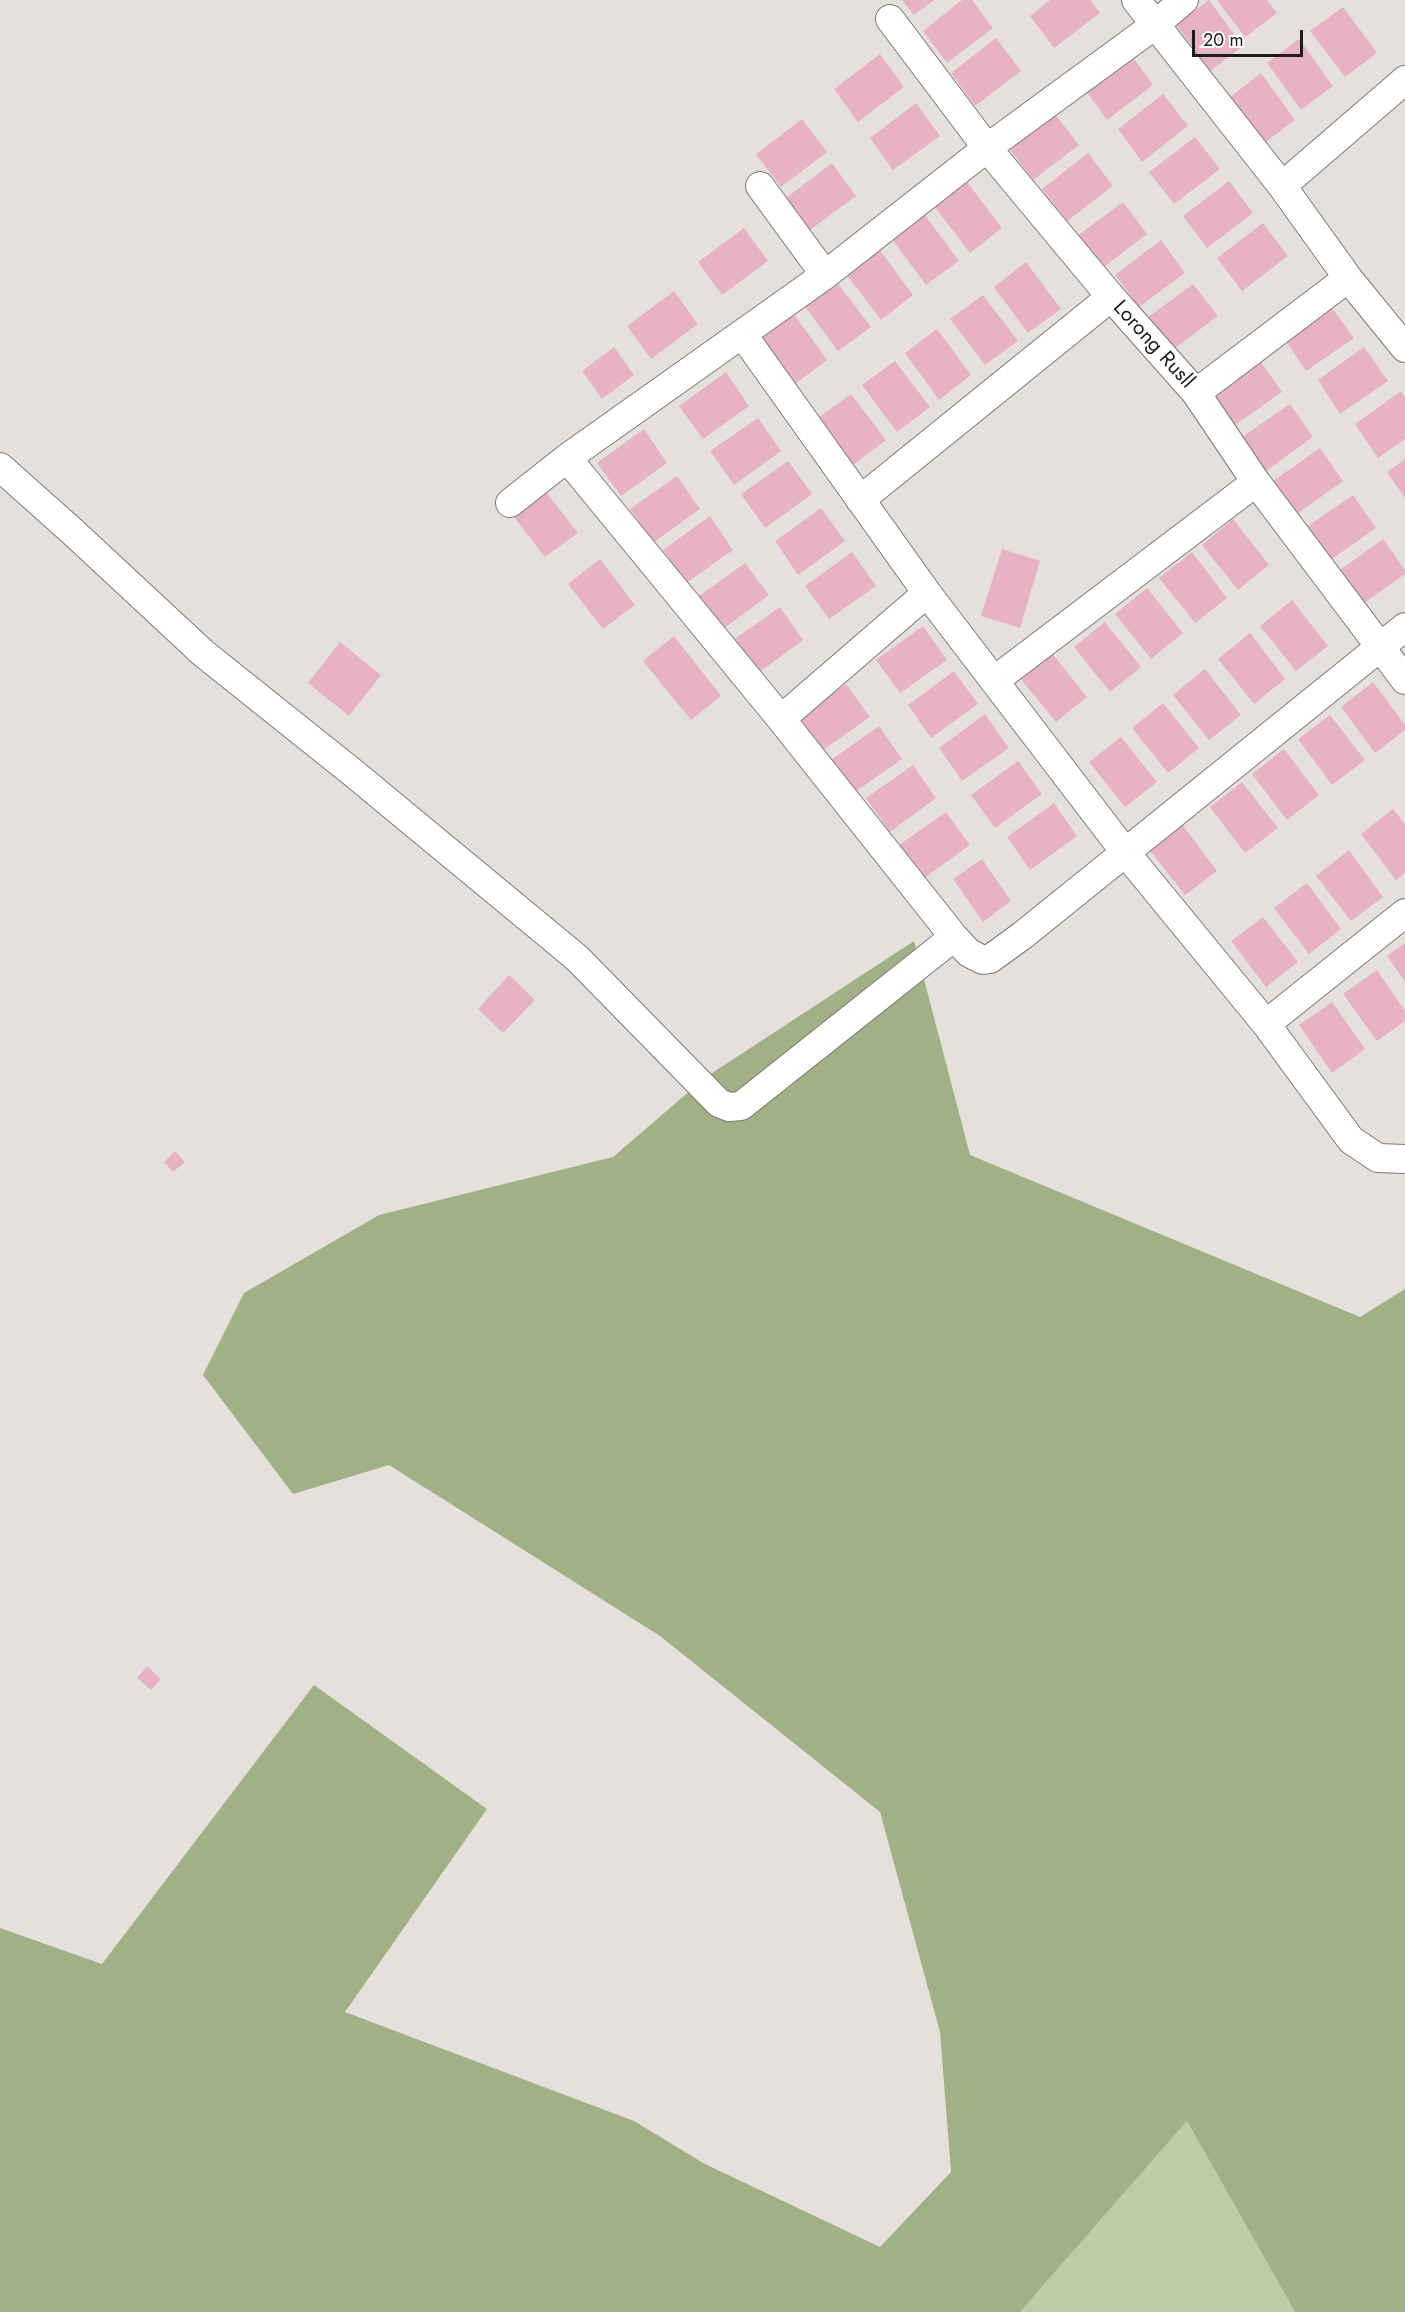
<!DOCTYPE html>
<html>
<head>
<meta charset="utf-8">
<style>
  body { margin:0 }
  #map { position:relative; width:1405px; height:2312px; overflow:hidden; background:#e6e0dd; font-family:Jost,sans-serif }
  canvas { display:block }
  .scale { position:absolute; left:1192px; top:30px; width:111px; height:27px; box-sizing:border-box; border:3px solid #1f1d1c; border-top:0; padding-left:8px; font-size:18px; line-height:21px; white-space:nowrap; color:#1f1d1c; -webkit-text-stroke:4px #fff; paint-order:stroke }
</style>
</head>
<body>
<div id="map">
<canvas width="1405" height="2312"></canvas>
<div class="scale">20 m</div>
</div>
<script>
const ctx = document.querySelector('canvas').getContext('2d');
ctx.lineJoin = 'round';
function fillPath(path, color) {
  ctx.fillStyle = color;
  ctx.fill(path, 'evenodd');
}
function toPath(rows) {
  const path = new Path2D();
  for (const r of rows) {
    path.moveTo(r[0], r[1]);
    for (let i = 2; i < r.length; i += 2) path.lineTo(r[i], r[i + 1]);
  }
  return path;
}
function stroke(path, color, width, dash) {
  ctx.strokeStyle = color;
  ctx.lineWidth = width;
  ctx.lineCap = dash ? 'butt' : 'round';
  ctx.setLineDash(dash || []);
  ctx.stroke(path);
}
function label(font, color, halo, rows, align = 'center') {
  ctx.font = font + ' Jost,sans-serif';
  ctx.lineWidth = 5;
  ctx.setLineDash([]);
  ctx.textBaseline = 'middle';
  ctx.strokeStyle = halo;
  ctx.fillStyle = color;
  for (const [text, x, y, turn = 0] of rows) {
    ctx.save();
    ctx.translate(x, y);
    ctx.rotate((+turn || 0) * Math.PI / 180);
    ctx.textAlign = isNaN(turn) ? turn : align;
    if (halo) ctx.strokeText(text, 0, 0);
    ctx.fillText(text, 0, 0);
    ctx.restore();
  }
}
fillPath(toPath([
  [1187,2121,1295,2312,1020,2312]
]), '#bdcba7');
fillPath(toPath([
  [914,941,970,1155,1360,1317,1405,1289,1405,2312,1295,2312,1187,2121,1020,2312,0,2312,0,1928,102,1964,314,1685,487,1809,345,2012,634,2121,705,2164,880,2247,951,2172,940,2032,880,1812,660,1636,389,1465,293,1494,203,1375,244,1293,379,1215,613,1157,706,1077]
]), '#a0b285');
fillPath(toPath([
  [902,0,934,0,914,15],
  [962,0,972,0,993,28,947,63,923,31],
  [1050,0,1090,0,1100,13,1054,48,1030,16],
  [1209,0,1243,46,1210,71,1176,24],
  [1217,0,1267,0,1277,13,1245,37],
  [1343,7,1377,53,1345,77,1310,31],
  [996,38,1021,71,975,106,951,73],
  [1299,39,1333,86,1301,110,1267,63],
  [1129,52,1153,85,1107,120,1083,87],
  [880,54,904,87,858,122,834,89],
  [1261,73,1295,120,1263,144,1229,98],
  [1163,94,1188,126,1142,162,1118,129],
  [916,103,940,136,893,170,870,138],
  [1054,113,1079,145,1033,180,1008,147],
  [802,119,827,152,781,187,756,154],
  [1195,137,1220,169,1174,204,1149,172],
  [1088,153,1113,186,1067,221,1042,189],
  [832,163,856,196,810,230,786,198],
  [1229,181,1253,213,1207,248,1183,216],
  [967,182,1002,228,970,253,935,207],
  [1123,202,1147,234,1101,269,1077,236],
  [924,214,959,261,926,285,892,239],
  [1263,223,1288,256,1242,291,1217,258],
  [744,228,768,261,722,295,698,262],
  [1161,240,1185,273,1139,307,1115,275],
  [879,249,913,295,881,320,846,274],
  [1026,262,1061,309,1028,333,994,287],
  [836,281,871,327,838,351,804,305],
  [1193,284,1218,316,1171,351,1147,318],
  [674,291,698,324,651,359,627,326],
  [983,295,1018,341,985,365,950,319],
  [1330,305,1354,338,1306,371,1283,337],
  [793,313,827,360,795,384,760,338],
  [937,329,971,375,939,400,905,353],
  [614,347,634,375,602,399,582,371],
  [1364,347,1388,381,1340,414,1318,380],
  [1259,359,1282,392,1235,425,1212,392],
  [895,361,930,407,897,432,862,385],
  [726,372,749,406,703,439,679,406],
  [1401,391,1405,397,1405,439,1378,458,1355,424],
  [851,394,886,440,853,465,818,418],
  [1290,404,1313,437,1266,471,1242,437],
  [758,418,781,451,734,485,710,451],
  [644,429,667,463,621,496,597,463],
  [1320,448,1343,481,1297,514,1273,481],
  [1405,459,1405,498,1387,472],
  [788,461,812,494,765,528,741,494],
  [677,476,700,509,653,543,630,509],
  [542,487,578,533,545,557,510,512],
  [1353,495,1376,528,1329,561,1305,528],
  [821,508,845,541,798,575,775,541],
  [710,516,733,550,686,583,663,550],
  [1233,519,1269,565,1238,590,1202,545],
  [1383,539,1405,570,1405,574,1360,606,1336,573],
  [1002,549,1040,561,1020,628,981,616],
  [852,552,876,586,829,619,805,586],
  [1192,552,1227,598,1195,623,1159,578],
  [600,559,635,605,603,629,568,584],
  [745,563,769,595,723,629,699,596],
  [1147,588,1183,633,1151,659,1115,614],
  [1292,600,1328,646,1296,671,1260,626],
  [780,607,803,640,757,674,733,640],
  [1105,622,1141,667,1110,692,1074,647],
  [923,626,947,660,900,693,876,660],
  [1250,633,1285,679,1254,704,1218,659],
  [674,636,721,696,691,720,643,661],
  [340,642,381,675,349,716,308,683],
  [1051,652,1087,697,1056,722,1019,677],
  [1205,669,1241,715,1209,740,1173,695],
  [954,671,978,704,931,738,908,705],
  [1373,682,1405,725,1405,730,1375,753,1341,707],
  [846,684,870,717,823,750,799,717],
  [1163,703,1199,748,1168,773,1132,728],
  [985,714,1009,748,962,781,939,748],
  [1330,715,1365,760,1332,785,1298,739],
  [879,726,902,759,855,792,831,760],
  [1121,737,1157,782,1125,807,1089,762],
  [1284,749,1319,795,1287,820,1252,774],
  [1018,761,1042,794,995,828,971,795],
  [913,765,936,798,890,832,866,798],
  [1242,782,1278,828,1245,853,1210,807],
  [1054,803,1077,836,1030,870,1007,837],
  [1393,809,1405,824,1405,873,1396,880,1361,834],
  [946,812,970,845,923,879,899,845],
  [1182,824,1217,871,1185,895,1149,849],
  [1349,850,1383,897,1351,921,1316,876],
  [982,859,1011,901,983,922,953,879],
  [1307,883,1341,929,1309,954,1274,908],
  [1263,917,1298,962,1266,987,1231,941],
  [1405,943,1405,982,1387,956],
  [1377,970,1405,1011,1405,1021,1377,1041,1343,994],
  [509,975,535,1000,503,1033,478,1009],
  [1332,1002,1365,1049,1332,1073,1299,1025],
  [175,1151,185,1162,173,1172,164,1162],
  [147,1666,161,1679,151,1690,137,1678]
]), '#e7b2c6');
const street = toPath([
  [1136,0,1282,186,1348,278,1405,348],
  [890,19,987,148,1111,297,1196,393,1256,482,1405,680],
  [760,186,825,275],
  [1282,186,1405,80],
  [743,335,927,593,1125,852,1266,1024,1351,1140,1378,1158,1405,1159],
  [1196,393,1348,278],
  [567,458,781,719,954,937,969,953,983,960,990,959,1023,935,1405,627],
  [0,467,73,532,203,653,352,772,577,958,719,1103,729,1107,741,1106,954,937],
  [860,500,1111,297],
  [510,503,567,458,825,275,987,148,1155,25,1184,0],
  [995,680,1256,482],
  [781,719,927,593],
  [1266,1024,1405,913]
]);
stroke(street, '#7e7876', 30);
stroke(street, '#fff', 28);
label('21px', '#1f1d1c', '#fff', [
  ["Lorong Rusll",1153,345,48]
]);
</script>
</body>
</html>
